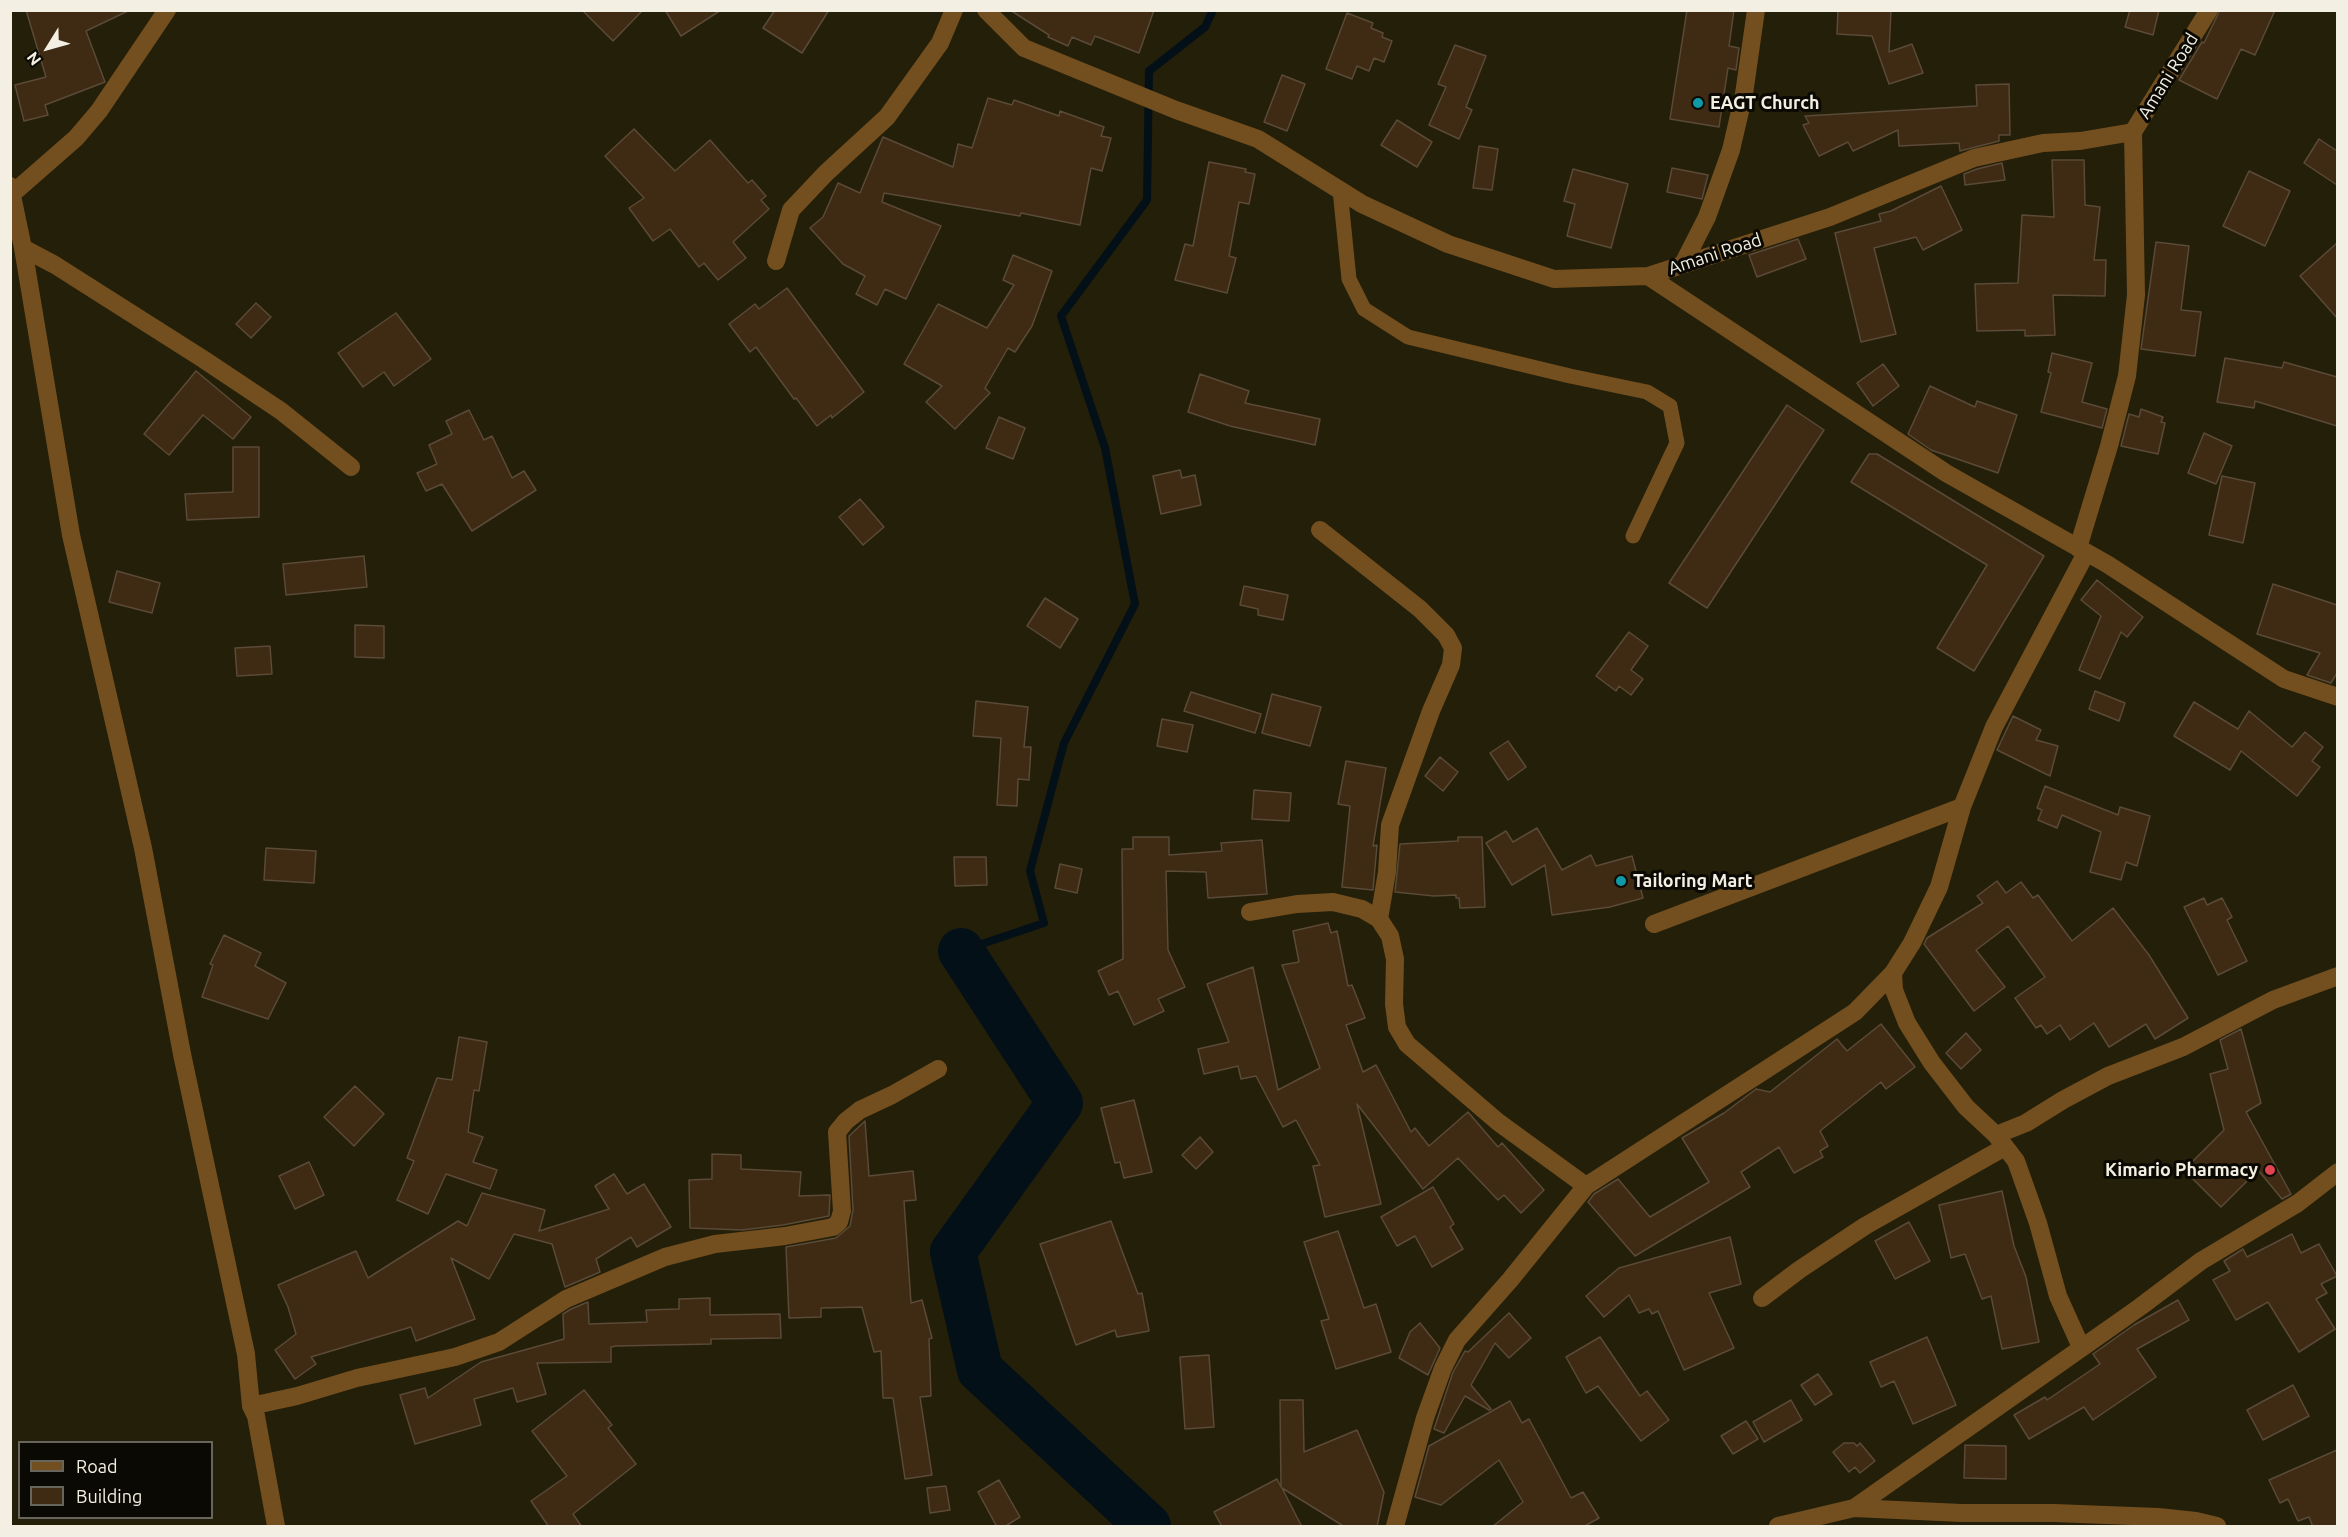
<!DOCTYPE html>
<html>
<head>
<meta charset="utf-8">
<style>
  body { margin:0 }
  #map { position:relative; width:2348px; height:1537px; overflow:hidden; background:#241f09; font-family:Ubuntu,sans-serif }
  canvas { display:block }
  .frame { position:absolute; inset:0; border:12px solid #f3f0e3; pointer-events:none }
  .legend { position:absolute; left:18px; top:1441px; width:195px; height:78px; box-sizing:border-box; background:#0b0903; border:2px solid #68655d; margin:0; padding:8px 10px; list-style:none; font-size:18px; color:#f3f0e3 }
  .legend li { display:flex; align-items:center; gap:12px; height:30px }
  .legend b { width:30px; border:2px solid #68655d }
  .north { position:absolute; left:18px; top:18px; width:60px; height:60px; -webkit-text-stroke:4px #0b0903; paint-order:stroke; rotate:233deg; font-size:16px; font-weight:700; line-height:24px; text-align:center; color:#f3f0e3 }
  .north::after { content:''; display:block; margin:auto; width:21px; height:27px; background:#f3f0e3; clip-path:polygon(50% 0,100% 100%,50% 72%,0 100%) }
</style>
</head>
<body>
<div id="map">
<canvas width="2348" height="1537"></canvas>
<div class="frame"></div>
<ul class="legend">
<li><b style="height:8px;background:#734f1f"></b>Road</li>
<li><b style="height:16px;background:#3f2a13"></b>Building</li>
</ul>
<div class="north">N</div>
</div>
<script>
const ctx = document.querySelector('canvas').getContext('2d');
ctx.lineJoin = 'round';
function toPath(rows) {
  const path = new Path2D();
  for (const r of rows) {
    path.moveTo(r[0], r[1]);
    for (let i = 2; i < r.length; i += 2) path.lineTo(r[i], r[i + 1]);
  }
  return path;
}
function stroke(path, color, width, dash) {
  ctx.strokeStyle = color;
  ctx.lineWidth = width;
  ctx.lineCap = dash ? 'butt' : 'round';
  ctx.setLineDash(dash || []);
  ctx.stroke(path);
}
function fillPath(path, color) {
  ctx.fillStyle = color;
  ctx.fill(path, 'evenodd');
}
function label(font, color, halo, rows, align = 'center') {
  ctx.font = font + ' Ubuntu,sans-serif';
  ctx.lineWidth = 6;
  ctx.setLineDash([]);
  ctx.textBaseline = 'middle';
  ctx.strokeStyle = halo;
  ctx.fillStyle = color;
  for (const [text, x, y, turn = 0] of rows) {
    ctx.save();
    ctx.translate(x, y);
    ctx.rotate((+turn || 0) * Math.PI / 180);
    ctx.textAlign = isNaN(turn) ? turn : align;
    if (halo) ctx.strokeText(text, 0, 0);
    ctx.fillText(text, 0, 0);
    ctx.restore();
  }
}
stroke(toPath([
  [961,951,1044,923,1030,871,1064,743,1135,604,1105,448,1061,316,1147,200,1149,71,1205,27,1213,10]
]), '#041017', 8);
stroke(toPath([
  [961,951,1060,1103,953,1252,980,1370,1148,1526]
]), '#041017', 46);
const building = toPath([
  [26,10,130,10,86,31,105,82,45,105,48,115,24,121,15,85,46,77,26,10],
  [582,10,643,10,613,41,582,10],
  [665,10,721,10,681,36,665,10],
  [775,10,829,10,802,53,763,28,775,10],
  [1010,10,1154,10,1139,53,1095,36,1091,45,1072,37,1068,46,1048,37,1049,35,1010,10],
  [1687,10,1734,10,1729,46,1739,48,1736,70,1728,68,1719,127,1670,119,1687,10],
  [1838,10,1891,10,1889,52,1912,44,1923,73,1889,84,1872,36,1837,34,1838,10],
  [2130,10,2159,10,2153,35,2125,27,2130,10],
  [2220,10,2275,10,2255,55,2241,49,2217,99,2179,80,2202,42,2204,43,2220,10],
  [1347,13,1373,23,1371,28,1383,33,1382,37,1392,41,1384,62,1374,58,1369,71,1357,66,1352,79,1326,69,1347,13],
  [1455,45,1486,56,1466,107,1472,110,1459,139,1429,125,1446,87,1438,84,1455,45],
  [1282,75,1305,84,1287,131,1264,122,1282,75],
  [2009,84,2010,135,1999,135,1999,141,1960,151,1959,143,1899,146,1898,130,1853,151,1848,142,1819,156,1803,125,1809,123,1805,116,1977,106,1976,85,2009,84],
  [988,98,1012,105,1014,100,1059,116,1060,111,1104,127,1101,136,1111,138,1102,171,1091,168,1080,225,1021,213,1020,216,884,193,882,202,941,226,906,299,885,289,877,305,856,294,865,276,843,264,810,228,823,217,838,183,860,193,883,137,953,167,958,144,972,148,988,98],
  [1397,120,1432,142,1417,167,1381,145,1397,120],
  [634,129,675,171,710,140,748,183,752,180,766,196,761,200,769,209,733,242,746,258,718,280,704,263,699,267,670,229,653,241,629,208,644,198,605,156,634,129],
  [2319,139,2337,151,2337,185,2304,163,2319,139],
  [1479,146,1498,149,1492,190,1473,188,1479,146],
  [2052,160,2084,160,2085,205,2100,207,2094,260,2106,260,2105,296,2053,295,2055,335,2025,336,2025,330,1977,331,1975,284,2018,283,2022,215,2054,217,2052,160],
  [1209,162,1246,169,1245,172,1255,174,1249,204,1239,202,1229,256,1236,258,1227,293,1175,280,1185,244,1193,246,1209,162],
  [2002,163,2005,180,1965,185,1964,174,1977,169,2002,163],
  [1672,168,1708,175,1702,199,1667,192,1672,168],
  [1573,169,1628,184,1611,248,1567,236,1575,204,1564,201,1573,169],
  [2249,171,2290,191,2265,246,2223,226,2249,171],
  [1941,186,1962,230,1923,250,1916,237,1874,248,1896,334,1861,342,1835,233,1881,221,1879,214,1891,211,1941,186],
  [1798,239,1806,259,1757,277,1749,255,1798,239],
  [2156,242,2189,246,2181,310,2201,312,2195,356,2141,349,2156,242],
  [2337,243,2337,318,2300,276,2337,243],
  [1013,255,1052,271,1032,326,1015,352,1008,348,985,388,990,393,955,429,926,402,942,386,904,364,938,304,987,328,1014,285,1003,280,1013,255],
  [787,288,864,392,832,418,831,415,817,426,796,398,794,399,756,347,750,352,729,324,755,304,759,309,787,288],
  [256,303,271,317,251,338,236,324,256,303],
  [396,313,431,359,394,386,384,372,363,387,338,353,396,313],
  [2052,353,2092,363,2082,402,2107,409,2102,428,2041,412,2051,373,2048,372,2052,353],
  [2225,358,2282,368,2284,362,2337,377,2337,426,2255,401,2254,408,2217,402,2225,358],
  [1883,364,1899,386,1873,406,1857,383,1883,364],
  [196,371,251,417,233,439,203,415,169,455,144,434,196,371],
  [1200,374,1249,391,1245,403,1320,419,1315,445,1230,426,1188,412,1200,374],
  [1930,386,1975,407,1977,401,2017,415,1998,473,1931,450,1908,434,1930,386],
  [1787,405,1824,430,1707,608,1669,583,1787,405],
  [2141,409,2163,417,2161,422,2165,423,2158,454,2121,446,2129,414,2139,417,2141,409],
  [469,410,484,440,492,436,512,478,524,471,536,490,472,531,442,484,426,491,417,473,437,464,429,445,452,434,446,421,469,410],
  [999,417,1025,428,1013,459,986,448,999,417],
  [2204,433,2232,446,2216,484,2188,473,2204,433],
  [233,447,259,447,259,517,187,520,185,494,233,492,233,447],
  [1869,454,1877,454,2044,556,1974,671,1937,648,1987,565,1851,482,1869,454],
  [1180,470,1182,478,1195,475,1201,505,1161,514,1153,476,1180,470],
  [2222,476,2255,483,2243,543,2209,535,2222,476],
  [860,499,884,527,863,545,839,517,860,499],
  [364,556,367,587,286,595,283,564,364,556],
  [117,571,160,583,152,613,109,602,117,571],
  [2097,580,2143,617,2127,637,2121,632,2100,679,2079,670,2101,616,2081,600,2097,580],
  [2273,584,2337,605,2337,673,2331,683,2307,675,2320,653,2257,634,2273,584],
  [1244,586,1288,595,1283,620,1258,615,1258,609,1240,605,1244,586],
  [1045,598,1078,619,1060,648,1027,626,1045,598],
  [355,625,384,626,384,658,355,657,355,625],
  [1629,632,1648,646,1631,670,1643,679,1631,695,1619,686,1616,691,1596,676,1629,632],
  [270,646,272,674,237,676,235,648,270,646],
  [2095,691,2125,703,2119,721,2089,709,2095,691],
  [1191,692,1261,714,1255,733,1184,711,1191,692],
  [1272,694,1321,707,1310,746,1262,733,1272,694],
  [976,701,1028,707,1024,747,1031,747,1029,780,1018,779,1017,806,997,805,1001,738,973,736,976,701],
  [2194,702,2238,729,2249,711,2292,747,2305,732,2323,747,2312,761,2320,767,2297,796,2241,751,2230,770,2174,736,2194,702],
  [2013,716,2041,730,2036,740,2058,746,2050,776,1997,750,2013,716],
  [1162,719,1193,725,1187,752,1157,746,1162,719],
  [1508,741,1526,767,1508,780,1490,753,1508,741],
  [1440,757,1458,772,1443,791,1425,776,1440,757],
  [1346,761,1386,768,1373,846,1377,845,1373,890,1342,887,1350,806,1338,804,1346,761],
  [2045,786,2118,815,2120,807,2150,816,2137,866,2126,862,2121,880,2090,872,2101,832,2062,815,2057,828,2038,820,2042,810,2037,808,2045,786],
  [1254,790,1291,793,1289,821,1252,819,1254,790],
  [1537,828,1562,870,1591,855,1596,866,1632,856,1643,898,1610,907,1552,915,1545,865,1512,885,1486,843,1506,831,1513,842,1537,828],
  [1133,837,1169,837,1169,855,1222,851,1221,843,1262,840,1267,894,1208,898,1206,872,1166,871,1168,950,1185,987,1158,999,1164,1011,1134,1025,1118,991,1109,995,1098,971,1123,959,1122,849,1133,849,1133,837],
  [1458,837,1482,837,1485,907,1460,908,1459,898,1456,898,1456,895,1434,896,1395,892,1400,844,1458,841,1458,837],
  [266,848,316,851,314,883,264,880,266,848],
  [954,857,986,857,987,885,955,886,954,857],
  [1060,864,1082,869,1077,893,1055,888,1060,864],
  [1997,881,2006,893,2021,882,2033,898,2038,895,2072,941,2113,908,2149,955,2188,1018,2155,1039,2146,1024,2109,1047,2094,1023,2070,1040,2060,1025,2047,1034,2041,1025,2036,1028,2015,998,2045,977,2008,926,1976,950,2005,987,1974,1011,1924,944,1927,938,1983,903,1977,896,1997,881],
  [2204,898,2207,905,2222,898,2232,917,2227,920,2247,961,2218,975,2184,907,2204,898],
  [1328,923,1331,933,1337,931,1348,986,1352,985,1365,1018,1346,1025,1363,1072,1376,1065,1411,1132,1415,1128,1429,1146,1468,1112,1498,1147,1502,1143,1544,1190,1521,1213,1504,1195,1498,1200,1458,1158,1423,1189,1357,1104,1381,1204,1325,1217,1313,1166,1320,1165,1296,1120,1283,1127,1256,1076,1241,1079,1238,1066,1204,1074,1198,1049,1229,1042,1207,984,1253,967,1278,1090,1320,1068,1282,965,1299,962,1293,931,1328,923],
  [224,935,261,953,255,966,286,983,268,1019,202,997,213,965,210,964,224,935],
  [1881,1024,1915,1067,1886,1089,1881,1082,1820,1131,1828,1146,1820,1151,1823,1157,1794,1173,1779,1147,1741,1172,1750,1187,1635,1256,1588,1202,1594,1194,1618,1179,1650,1217,1709,1182,1682,1138,1724,1113,1756,1089,1770,1092,1837,1039,1847,1051,1881,1024],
  [2241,1029,2261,1103,2246,1112,2291,1194,2282,1199,2258,1170,2221,1207,2184,1170,2224,1130,2210,1074,2228,1069,2220,1040,2241,1029],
  [1966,1033,1981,1050,1961,1069,1946,1053,1966,1033],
  [459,1037,487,1042,479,1091,474,1090,468,1132,483,1137,473,1162,497,1170,490,1189,446,1174,428,1214,397,1200,414,1161,407,1158,437,1078,452,1080,459,1037],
  [355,1086,384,1114,354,1146,324,1117,355,1086],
  [1134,1100,1152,1172,1124,1178,1120,1162,1115,1163,1101,1108,1134,1100],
  [865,1121,869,1176,913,1171,916,1200,904,1201,911,1303,922,1300,932,1338,929,1339,931,1396,920,1397,932,1475,905,1479,893,1398,883,1398,881,1351,874,1352,862,1307,821,1308,821,1317,789,1318,786,1247,836,1238,850,1226,853,1210,849,1136,865,1121],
  [1200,1137,1213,1152,1196,1169,1182,1155,1200,1137],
  [712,1154,741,1155,741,1169,801,1172,799,1196,830,1195,829,1216,783,1225,742,1230,690,1228,689,1180,712,1179,712,1154],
  [309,1162,324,1195,295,1209,279,1176,309,1162],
  [614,1174,627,1194,644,1184,671,1227,637,1247,631,1237,596,1259,600,1272,565,1287,552,1244,514,1234,489,1279,451,1258,475,1319,416,1341,411,1327,311,1357,316,1364,295,1379,275,1350,296,1334,288,1307,278,1285,356,1251,368,1278,458,1221,467,1226,482,1193,545,1210,539,1231,609,1209,595,1186,614,1174],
  [1433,1187,1454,1224,1450,1227,1463,1249,1432,1267,1415,1236,1397,1246,1381,1217,1433,1187],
  [2002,1191,2014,1246,2026,1277,2039,1342,2002,1349,1991,1296,1982,1299,1965,1254,1951,1258,1939,1205,2002,1191],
  [1111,1221,1138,1294,1142,1293,1149,1331,1117,1337,1115,1330,1076,1345,1040,1244,1111,1221],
  [1909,1222,1930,1261,1895,1279,1875,1241,1909,1222],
  [1338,1231,1364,1308,1376,1304,1391,1352,1336,1369,1321,1321,1329,1319,1304,1242,1338,1231],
  [2292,1234,2301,1253,2319,1244,2337,1276,2321,1284,2327,1293,2316,1299,2335,1329,2299,1352,2268,1302,2236,1320,2213,1280,2230,1271,2224,1261,2243,1249,2247,1257,2292,1234],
  [1730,1237,1741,1284,1709,1293,1734,1348,1684,1370,1658,1311,1652,1314,1649,1309,1639,1313,1629,1295,1604,1317,1586,1296,1619,1268,1730,1237],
  [710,1298,710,1315,780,1314,781,1338,711,1339,711,1344,616,1346,611,1347,611,1362,537,1363,546,1394,517,1402,513,1388,474,1399,481,1425,415,1444,400,1395,425,1388,428,1398,481,1362,564,1339,563,1314,571,1309,588,1302,589,1324,647,1322,646,1310,679,1309,679,1299,710,1298],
  [2178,1300,2189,1320,2137,1349,2156,1377,2093,1420,2084,1407,2029,1439,2014,1415,2045,1397,2047,1400,2100,1364,2093,1354,2134,1325,2178,1300],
  [1509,1313,1531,1338,1509,1358,1495,1343,1471,1385,1491,1409,1489,1410,1465,1396,1444,1433,1434,1429,1453,1372,1465,1351,1468,1352,1509,1313],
  [1420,1323,1440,1348,1428,1375,1399,1358,1410,1332,1420,1323],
  [1600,1337,1640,1396,1647,1391,1669,1420,1641,1441,1598,1386,1586,1393,1566,1357,1600,1337],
  [1927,1337,1956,1405,1913,1424,1894,1381,1881,1387,1870,1362,1927,1337],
  [1209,1355,1214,1427,1185,1429,1180,1357,1209,1355],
  [1818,1374,1832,1394,1815,1405,1801,1385,1818,1374],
  [2293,1385,2309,1416,2263,1440,2247,1410,2293,1385],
  [584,1390,612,1425,608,1428,636,1464,573,1514,582,1527,549,1527,531,1501,567,1476,532,1431,584,1390],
  [1280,1400,1303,1400,1304,1452,1357,1430,1384,1492,1377,1527,1345,1527,1282,1488,1302,1527,1222,1527,1214,1512,1277,1479,1281,1487,1280,1400],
  [1791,1400,1802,1420,1764,1442,1753,1422,1791,1400],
  [1510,1401,1522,1423,1529,1419,1571,1498,1583,1492,1599,1518,1583,1527,1492,1527,1523,1502,1499,1460,1441,1505,1415,1497,1429,1446,1510,1401],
  [1746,1421,1758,1439,1733,1454,1721,1436,1746,1421],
  [1844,1443,1854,1443,1857,1446,1860,1443,1875,1461,1860,1473,1855,1467,1849,1472,1833,1452,1844,1443],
  [1965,1445,2006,1446,2006,1479,1964,1478,1965,1445],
  [2337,1450,2337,1527,2313,1527,2309,1517,2298,1521,2288,1499,2280,1503,2269,1480,2337,1450],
  [999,1480,1020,1517,1004,1527,997,1527,978,1492,999,1480],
  [946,1486,950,1510,930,1513,927,1488,946,1486]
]);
fillPath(building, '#3f2a13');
stroke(building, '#5a4a37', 1.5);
stroke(toPath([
  [1340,190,1349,279,1364,309,1408,337,1570,376,1647,392,1670,406,1677,443,1633,536]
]), '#734f1f', 15);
stroke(toPath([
  [986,10,1024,48,1176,110,1258,139,1362,204,1448,244,1554,279,1648,276,1830,217,1974,158,2043,143,2080,141,2133,132,2209,10],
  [10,186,23,248,71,535,143,848,182,1054,246,1354,251,1406,256,1416,276,1526],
  [12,194,76,138,99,111,167,10],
  [23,248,55,265,203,359,281,411,351,467],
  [776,261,791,210,826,173,887,117,940,43,954,10],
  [1683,264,1707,217,1731,150,1744,94,1756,10],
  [1648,276,1946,473,2107,564,2284,679,2338,697],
  [1320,530,1420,609,1446,635,1453,648,1451,665,1431,711,1390,825,1387,872,1379,919],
  [2078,548,2109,446,2127,376,2136,295,2133,132],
  [1250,912,1297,904,1333,902,1362,909,1379,919,1390,936,1395,959,1394,1004,1397,1027,1407,1044,1498,1122,1586,1186],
  [1654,924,1962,807],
  [1893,973,1894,990,1907,1023,1932,1063,1966,1107,1996,1135,2016,1161,2038,1223,2058,1296,2081,1347],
  [1996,1135,2026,1123,2063,1100,2108,1076,2183,1047,2273,1000,2338,976],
  [1762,1298,1799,1270,1865,1226,2005,1147],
  [251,1406,297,1396,357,1378,455,1357,499,1342,566,1299,665,1257,715,1244,785,1236,833,1227,839,1222,842,1211,837,1132,846,1121,860,1110,892,1095,938,1069],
  [1854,1508,2140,1307,2201,1261,2298,1203,2338,1172],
  [1395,1526,1425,1418,1443,1368,1457,1340,1510,1280,1586,1186,1855,1012,1893,973,1912,943,1939,887,1962,807,1994,727,2086,553],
  [1778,1526,1854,1508,1961,1513,2054,1513,2158,1517,2196,1521,2217,1526]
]), '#734f1f', 18);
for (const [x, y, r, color] of [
  [1698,103,6,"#0f9aa8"],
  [1621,881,6,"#0f9aa8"],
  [2270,1170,6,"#e0444e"]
]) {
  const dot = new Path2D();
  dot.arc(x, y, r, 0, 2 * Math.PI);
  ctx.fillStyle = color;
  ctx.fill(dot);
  stroke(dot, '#0b0903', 2);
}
label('18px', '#f3f0e3', '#0b0903', [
  ["Amani Road",2168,76,-58],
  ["Amani Road",1715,254,-18]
]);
label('bold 18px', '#f3f0e3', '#0b0903', [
  ["EAGT Church",1710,103],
  ["Tailoring Mart",1633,881],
  ["Kimario Pharmacy",2258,1170,"right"]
], 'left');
</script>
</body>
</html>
